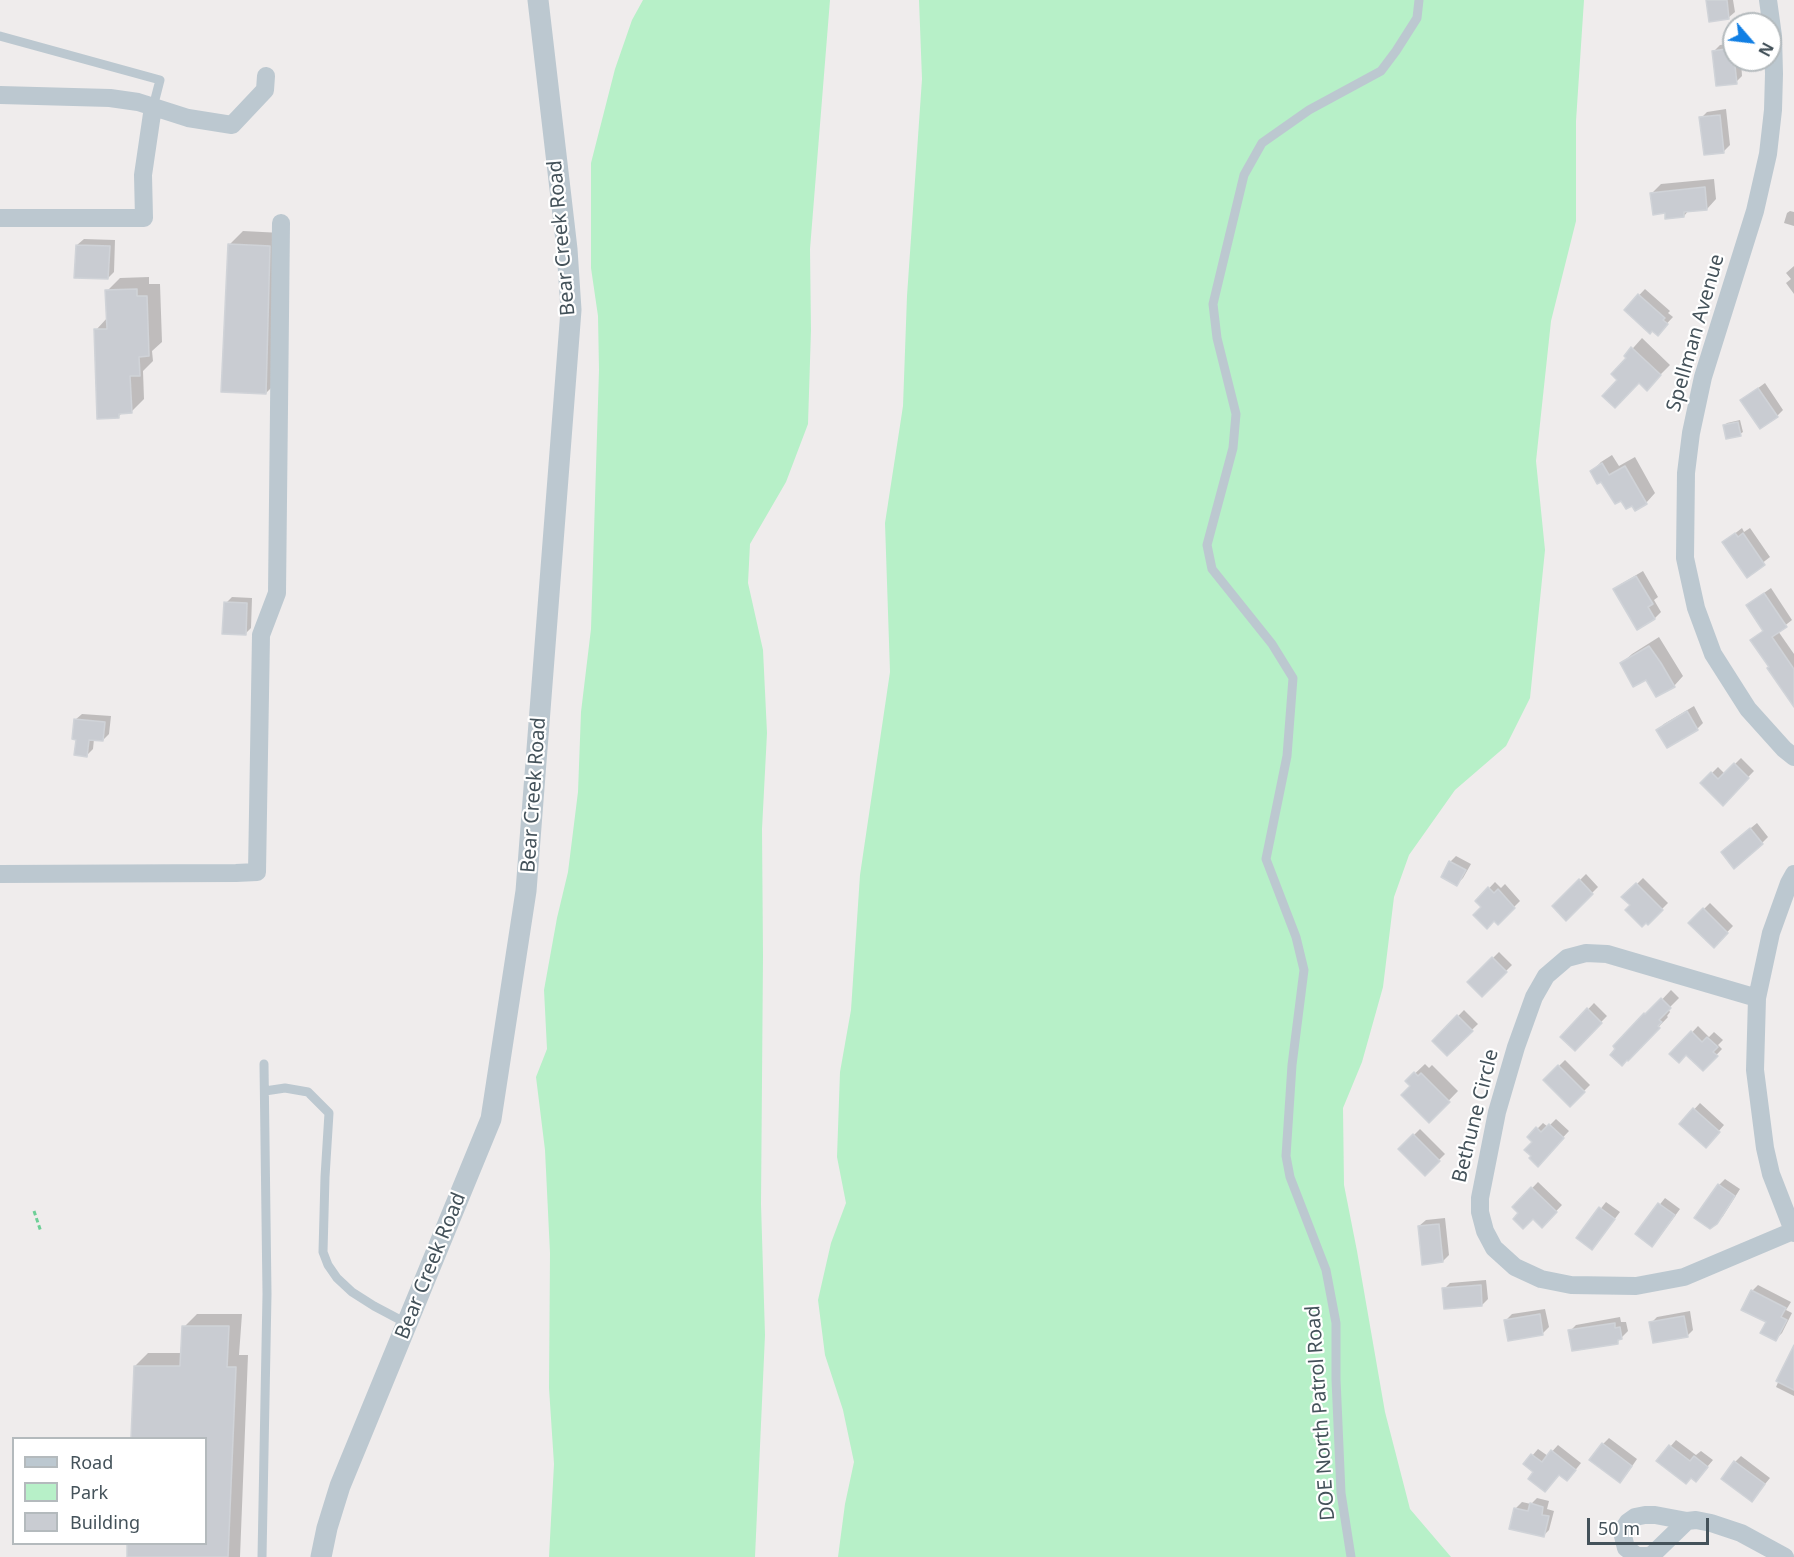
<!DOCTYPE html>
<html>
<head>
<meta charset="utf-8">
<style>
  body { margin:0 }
  #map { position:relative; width:1794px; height:1557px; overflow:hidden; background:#efecec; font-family:"Noto Sans",sans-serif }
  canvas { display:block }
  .legend { position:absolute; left:12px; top:1437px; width:195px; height:108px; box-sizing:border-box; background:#fff; border:2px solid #b4babd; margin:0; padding:8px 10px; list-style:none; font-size:18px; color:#44525a }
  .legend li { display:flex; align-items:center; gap:12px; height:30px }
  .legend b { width:30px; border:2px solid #b4babd }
  .north { position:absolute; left:1722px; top:12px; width:60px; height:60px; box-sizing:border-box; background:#fff; border:2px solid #b4babd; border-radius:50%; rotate:118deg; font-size:16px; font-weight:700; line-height:24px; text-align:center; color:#44525a }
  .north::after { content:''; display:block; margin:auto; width:21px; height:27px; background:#117fe4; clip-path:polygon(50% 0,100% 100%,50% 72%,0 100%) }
  .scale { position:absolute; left:1587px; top:1518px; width:122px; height:27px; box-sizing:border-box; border:3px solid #44525a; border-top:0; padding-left:8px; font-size:18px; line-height:21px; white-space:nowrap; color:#44525a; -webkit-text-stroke:4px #fff; paint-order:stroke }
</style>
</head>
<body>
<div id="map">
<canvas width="1794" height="1557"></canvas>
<ul class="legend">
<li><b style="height:8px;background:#bcc8d0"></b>Road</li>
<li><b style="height:16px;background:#b7f0c8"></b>Park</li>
<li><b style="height:16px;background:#c9ccd2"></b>Building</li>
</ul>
<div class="north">N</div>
<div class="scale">50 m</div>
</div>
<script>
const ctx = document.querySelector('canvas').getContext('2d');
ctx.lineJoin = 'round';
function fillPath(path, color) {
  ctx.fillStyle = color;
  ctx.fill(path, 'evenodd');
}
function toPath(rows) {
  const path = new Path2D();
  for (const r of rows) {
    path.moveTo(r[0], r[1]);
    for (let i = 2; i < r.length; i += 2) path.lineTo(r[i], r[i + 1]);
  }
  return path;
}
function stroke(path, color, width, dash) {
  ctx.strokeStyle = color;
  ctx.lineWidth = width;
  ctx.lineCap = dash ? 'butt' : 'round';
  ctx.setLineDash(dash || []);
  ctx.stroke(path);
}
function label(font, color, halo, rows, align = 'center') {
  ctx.font = font + ' "Noto Sans",sans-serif';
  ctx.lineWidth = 4.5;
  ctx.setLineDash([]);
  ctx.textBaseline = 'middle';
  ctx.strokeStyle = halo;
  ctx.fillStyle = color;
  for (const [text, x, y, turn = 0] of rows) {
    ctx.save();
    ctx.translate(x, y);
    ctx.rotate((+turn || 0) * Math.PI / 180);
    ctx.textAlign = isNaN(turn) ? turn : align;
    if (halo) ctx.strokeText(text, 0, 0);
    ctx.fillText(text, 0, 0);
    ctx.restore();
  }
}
fillPath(toPath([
  [643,0,830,0,810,249,811,330,808,424,786,482,750,544,748,583,763,650,767,733,762,829,763,956,761,1204,765,1335,755,1557,549,1557,554,1464,549,1388,550,1253,545,1150,536,1077,547,1049,544,990,557,918,568,872,578,792,581,712,591,629,599,370,598,316,591,268,591,163,615,69,632,20],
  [919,0,1584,0,1576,121,1576,221,1551,321,1536,461,1545,550,1530,698,1506,746,1455,790,1409,855,1394,897,1383,987,1362,1062,1343,1108,1344,1185,1357,1251,1385,1412,1410,1509,1451,1557,838,1557,845,1504,854,1462,843,1410,825,1355,818,1300,831,1243,846,1203,837,1157,840,1072,851,1010,860,875,890,672,885,523,903,406,907,296,922,79]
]), '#b7f0c8');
fillPath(toPath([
  [1708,0,1733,0,1735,12,1728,18],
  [1734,43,1734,60,1741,60,1742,76,1736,82,1714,51,1720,45],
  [1726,109,1730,145,1724,151,1701,118,1707,112],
  [1714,179,1716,199,1707,209,1689,210,1684,216,1666,212,1652,193,1661,184],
  [1790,211,1794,212,1794,226,1784,223,1787,213],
  [243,231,282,233,279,380,266,393,230,244],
  [84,239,115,240,114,272,108,278,77,245],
  [1794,266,1794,294,1786,283,1791,279,1786,273],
  [149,277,149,284,160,284,162,342,152,351,153,361,143,371,144,399,131,412,123,412,119,416,96,330,108,317,107,291,120,278],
  [1645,289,1670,311,1668,313,1673,317,1658,333,1626,309],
  [1642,338,1670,365,1656,379,1639,381,1619,380,1628,358,1626,356],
  [1765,383,1783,410,1777,416,1742,400],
  [1740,420,1743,432,1740,434,1724,426,1727,423],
  [1612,455,1619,466,1635,457,1655,493,1646,503,1602,480,1592,471,1601,462],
  [1742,528,1744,532,1750,528,1770,557,1747,575,1724,542],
  [1643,571,1658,597,1654,600,1661,612,1655,618,1638,628,1615,590,1621,584],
  [1771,588,1792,620,1778,631,1794,654,1794,691,1752,640,1765,630,1754,600],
  [232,597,252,598,251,628,245,634,226,603],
  [1659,637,1683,676,1674,686,1646,678,1622,663,1632,654],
  [1694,706,1703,723,1697,729,1668,746,1658,730,1664,724],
  [82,714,111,716,109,734,103,740,94,739,93,749,87,755,77,738,75,720],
  [1741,758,1754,771,1723,803,1702,783,1718,767,1725,774],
  [1757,823,1768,837,1762,843,1729,846],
  [1456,856,1471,864,1463,878,1457,884,1450,862],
  [1586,874,1598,887,1566,919,1554,906],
  [1643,878,1668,903,1648,923,1624,897],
  [1495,882,1501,888,1505,884,1520,901,1498,923,1477,901],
  [1710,903,1733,926,1714,946,1690,923],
  [1499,952,1512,965,1482,995,1469,982],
  [1671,990,1679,998,1668,1009,1670,1012,1667,1016,1668,1017,1628,1059,1656,1006],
  [1594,1003,1607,1016,1575,1049,1562,1037],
  [1464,1010,1478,1024,1447,1054,1434,1041],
  [1698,1026,1709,1037,1714,1032,1723,1040,1718,1045,1722,1049,1703,1069,1686,1053,1672,1054],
  [1565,1060,1590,1085,1570,1105,1545,1080],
  [1425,1064,1429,1068,1432,1065,1458,1091,1429,1121,1412,1086,1407,1081],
  [1700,1103,1724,1125,1711,1140,1681,1124],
  [1556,1119,1569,1131,1538,1164,1534,1142,1529,1137,1543,1123,1548,1127],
  [1420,1129,1445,1154,1425,1174,1400,1149],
  [1725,1179,1740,1189,1723,1216,1716,1223,1719,1185],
  [1538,1182,1562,1205,1542,1226,1533,1217,1520,1213,1514,1207],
  [1665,1198,1680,1209,1658,1239,1637,1233],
  [1606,1202,1620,1212,1592,1249,1578,1238],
  [1445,1218,1449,1255,1443,1261,1419,1226,1426,1220],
  [1486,1280,1488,1299,1482,1305,1444,1289,1450,1283],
  [1758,1285,1791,1302,1786,1310,1792,1313,1782,1333,1776,1339,1752,1291],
  [1545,1309,1549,1327,1542,1334,1506,1320,1512,1314],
  [1690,1311,1693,1330,1687,1336,1651,1323,1657,1317],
  [197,1314,242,1314,239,1355,248,1355,240,1557,128,1557,129,1544,206,1544,206,1438,133,1438,135,1366,148,1353,182,1353,184,1327],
  [1620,1317,1621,1322,1626,1322,1628,1331,1617,1342,1570,1331,1576,1325],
  [1794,1357,1794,1396,1776,1387,1787,1362],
  [1609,1438,1637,1459,1626,1475,1603,1444],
  [1676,1440,1696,1455,1701,1451,1713,1460,1696,1480,1658,1461],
  [1558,1445,1581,1463,1573,1473,1559,1473,1525,1464,1538,1449,1548,1456],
  [1741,1456,1770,1478,1752,1500,1735,1462],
  [1537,1498,1549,1501,1547,1509,1554,1511,1549,1530,1543,1536,1511,1528,1516,1508,1522,1502,1531,1504]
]), '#0003');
const building = toPath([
  [1706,0,1727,0,1729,19,1709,22,1706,0],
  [1733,48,1737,84,1716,86,1712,51,1733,48],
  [1720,115,1724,153,1704,155,1699,117,1720,115],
  [1705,187,1707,210,1684,212,1684,217,1665,219,1665,213,1653,215,1650,193,1705,187],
  [228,244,270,246,266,394,221,392,228,244],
  [76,245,110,246,108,279,74,278,76,245],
  [137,289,137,296,147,296,149,356,139,357,140,376,130,376,132,413,119,414,119,418,97,419,94,329,107,329,105,290,137,289],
  [1638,294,1665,318,1663,320,1668,324,1658,336,1652,331,1650,334,1624,310,1638,294],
  [1631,347,1661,375,1647,391,1639,383,1615,408,1602,396,1617,380,1611,374,1626,358,1624,356,1631,347],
  [1758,388,1778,417,1760,429,1740,400,1758,388],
  [1738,422,1741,436,1726,439,1723,425,1738,422],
  [1602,463,1609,475,1625,466,1647,504,1635,511,1632,506,1626,509,1621,501,1615,504,1601,482,1597,484,1590,471,1602,463],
  [1735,533,1738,537,1743,533,1765,565,1747,578,1722,542,1735,533],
  [1636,576,1653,604,1648,607,1655,619,1637,630,1613,589,1636,576],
  [1764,593,1787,627,1772,637,1794,669,1794,707,1767,668,1769,667,1750,640,1763,631,1746,605,1764,593],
  [224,602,247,603,246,635,222,634,224,602],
  [1649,646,1661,663,1675,687,1656,697,1646,680,1633,687,1620,663,1649,646],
  [1687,711,1698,730,1667,748,1656,730,1687,711],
  [74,719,105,722,103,741,89,740,87,757,74,755,76,740,72,739,74,719],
  [1734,763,1749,778,1723,806,1700,783,1711,772,1718,779,1734,763],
  [1750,828,1763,844,1734,869,1721,852,1750,828],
  [1449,861,1466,870,1457,886,1441,877,1449,861],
  [1579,879,1593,894,1566,921,1552,906,1579,879],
  [1636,883,1663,910,1648,925,1646,923,1642,927,1625,910,1630,905,1621,897,1636,883],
  [1488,887,1494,893,1498,889,1515,908,1498,925,1494,921,1487,929,1473,915,1481,907,1475,901,1488,887],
  [1703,908,1728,933,1714,948,1688,923,1703,908],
  [1492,957,1507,972,1482,997,1467,982,1492,957],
  [1661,998,1671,1008,1659,1020,1662,1022,1658,1026,1660,1028,1628,1061,1627,1060,1622,1066,1610,1055,1615,1049,1613,1046,1644,1013,1645,1014,1661,998],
  [1587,1008,1602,1023,1575,1051,1560,1037,1587,1008],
  [1457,1015,1473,1031,1447,1056,1432,1041,1457,1015],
  [1691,1031,1702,1042,1707,1037,1718,1047,1713,1052,1718,1056,1703,1071,1686,1055,1679,1063,1669,1054,1691,1031],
  [1558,1065,1585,1092,1570,1107,1543,1080,1558,1065],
  [1414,1072,1418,1076,1421,1073,1450,1102,1429,1123,1401,1095,1410,1086,1405,1081,1414,1072],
  [1693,1108,1720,1132,1706,1148,1679,1124,1693,1108],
  [1549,1124,1564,1138,1538,1167,1529,1158,1531,1156,1524,1150,1532,1142,1527,1137,1536,1127,1541,1132,1549,1124],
  [1413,1134,1440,1161,1425,1176,1398,1149,1413,1134],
  [1718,1184,1735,1196,1717,1224,1710,1229,1694,1218,1718,1184],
  [1531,1187,1557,1212,1542,1228,1533,1219,1523,1229,1513,1219,1518,1213,1512,1207,1531,1187],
  [1658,1203,1675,1215,1652,1247,1635,1234,1658,1203],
  [1599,1207,1615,1219,1592,1250,1576,1238,1599,1207],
  [1439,1224,1443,1262,1422,1265,1418,1226,1439,1224],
  [1481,1285,1482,1306,1444,1309,1442,1288,1481,1285],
  [1751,1290,1786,1308,1781,1317,1787,1320,1776,1341,1760,1333,1766,1322,1741,1310,1751,1290],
  [1540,1314,1543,1335,1508,1341,1504,1320,1540,1314],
  [1684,1316,1688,1337,1653,1343,1649,1322,1684,1316],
  [1615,1323,1615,1328,1620,1327,1622,1339,1618,1340,1618,1344,1572,1351,1568,1330,1615,1323],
  [182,1326,229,1326,227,1367,236,1367,228,1557,127,1557,127,1544,206,1544,206,1438,131,1438,134,1366,180,1366,182,1326],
  [1794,1345,1794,1390,1776,1381,1794,1345],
  [1602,1443,1632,1466,1620,1483,1589,1460,1602,1443],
  [1669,1445,1690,1461,1694,1456,1708,1467,1696,1482,1691,1478,1686,1484,1656,1461,1669,1445],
  [1551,1450,1576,1470,1567,1481,1559,1475,1545,1492,1528,1479,1533,1472,1523,1464,1531,1454,1542,1462,1551,1450],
  [1734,1461,1765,1484,1752,1502,1721,1479,1734,1461],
  [1530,1503,1543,1507,1542,1515,1549,1516,1544,1537,1509,1529,1514,1508,1528,1511,1530,1503]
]);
fillPath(building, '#c9ccd2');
stroke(building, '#d0d3d8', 1.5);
stroke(toPath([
  [34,1211,41,1232]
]), '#6ecf97', 3, [4.5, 3]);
stroke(toPath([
  [0,36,160,80,153,107],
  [265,1091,285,1088,308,1092,329,1113,325,1177,323,1252,328,1265,337,1278,352,1292,374,1306,408,1324],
  [262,1557,267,1294,264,1064],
  [1351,1557,1341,1493,1336,1379,1336,1323,1326,1270,1290,1177,1286,1156,1292,1065,1304,970,1296,937,1266,859,1287,756,1293,678,1272,644,1212,569,1207,545,1233,448,1236,414,1217,338,1213,304,1244,175,1262,143,1309,110,1381,71,1396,51,1417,18,1419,0]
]), '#bcc8d0', 9);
stroke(toPath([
  [1768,0,1773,36,1774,74,1773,110,1768,154,1755,211,1703,377,1691,433,1686,473,1685,558,1696,608,1713,654,1748,709,1784,749,1794,757],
  [0,95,110,98,138,102,188,118,232,125,265,90,266,76],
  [0,218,144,218,143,175,153,107],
  [0,874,236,873,257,872,261,635,277,593,281,223],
  [1794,874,1789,883,1771,933,1757,998,1755,1070,1765,1148,1771,1174,1794,1233],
  [1757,998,1607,954,1586,953,1567,958,1546,976,1534,997,1516,1047,1497,1112,1480,1198,1480,1212,1485,1231,1494,1248,1515,1267,1541,1279,1571,1285,1636,1286,1684,1277,1793,1231],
  [1687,1521,1653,1554,1648,1556,1637,1556,1626,1548,1623,1536,1624,1528,1628,1522,1635,1517,1645,1515,1655,1515,1687,1521,1696,1520,1711,1523,1741,1533,1785,1557]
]), '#bcc8d0', 18);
stroke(toPath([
  [321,1557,327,1528,340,1486,491,1119,526,891,571,310,567,249,538,0]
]), '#bcc8d0', 21);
label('20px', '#44525a', '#fff', [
  ["Bear Creek Road",562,238,-95],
  ["Spellman Avenue",1696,333,-74],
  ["Bear Creek Road",534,795,-86],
  ["Bethune Circle",1476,1116,-76],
  ["Bear Creek Road",431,1266,-68],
  ["DOE North Patrol Road",1321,1413,-94]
]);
</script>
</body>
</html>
